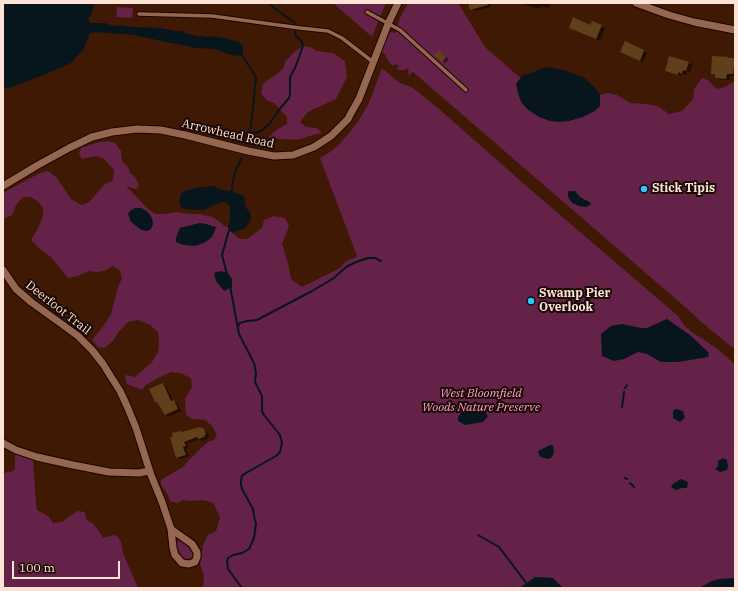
<!DOCTYPE html>
<html>
<head>
<meta charset="utf-8">
<style>
  body { margin:0 }
  #map { position:relative; width:738px; height:591px; overflow:hidden; background:#3f1903; font-family:"IBM Plex Serif",serif }
  canvas { display:block }
  .frame { position:absolute; inset:0; border:4px solid #fde3d6; pointer-events:none }
  .scale { position:absolute; left:12px; top:561px; width:108px; height:18px; box-sizing:border-box; border:2px solid #fde3d6; border-top:0; padding-left:5px; font-size:12px; line-height:14px; white-space:nowrap; color:#fde3d6; -webkit-text-stroke:3px #1a0903; paint-order:stroke }
</style>
</head>
<body>
<div id="map">
<canvas width="738" height="591"></canvas>
<div class="frame"></div>
<div class="scale">100 m</div>
</div>
<script>
const ctx = document.querySelector('canvas').getContext('2d');
ctx.lineJoin = 'round';
function fillPath(path, color) {
  ctx.fillStyle = color;
  ctx.fill(path, 'evenodd');
}
function toPath(rows) {
  const path = new Path2D();
  for (const r of rows) {
    path.moveTo(r[0], r[1]);
    for (let i = 2; i < r.length; i += 2) path.lineTo(r[i], r[i + 1]);
  }
  return path;
}
function stroke(path, color, width, dash) {
  ctx.strokeStyle = color;
  ctx.lineWidth = width;
  ctx.lineCap = dash ? 'butt' : 'round';
  ctx.setLineDash(dash || []);
  ctx.stroke(path);
}
function label(font, color, halo, rows, align = 'center') {
  ctx.font = font + ' "IBM Plex Serif",serif';
  ctx.lineWidth = 4;
  ctx.setLineDash([]);
  ctx.textBaseline = 'middle';
  ctx.strokeStyle = halo;
  ctx.fillStyle = color;
  for (const [text, x, y, turn = 0] of rows) {
    ctx.save();
    ctx.translate(x, y);
    ctx.rotate((+turn || 0) * Math.PI / 180);
    ctx.textAlign = isNaN(turn) ? turn : align;
    if (halo) ctx.strokeText(text, 0, 0);
    ctx.fillText(text, 0, 0);
    ctx.restore();
  }
}
fillPath(toPath([
  [333,3,386,3,372,37],
  [408,3,458,3,485,47,533,89,600,99,600,95,608,93,617,95,631,103,647,104,659,107,669,114,682,111,693,99,694,89,702,78,708,80,717,89,725,87,735,81,735,346,733,348,700,321,692,313,413,72,410,74,410,79,408,72,409,69,408,68,405,70,399,70,397,69,399,66,395,64,393,66,389,62,385,54,382,52,384,45,389,34,391,32,395,33,400,18],
  [117,7,133,8,132,18,116,17],
  [303,46,310,47,317,51,333,53,345,61,347,77,336,99,308,112,300,122,306,127,317,128,322,133,313,135,297,140,268,138,275,131,287,124,287,117,274,103,268,101,261,94,263,84,283,69,285,62,294,52],
  [382,68,398,82,413,88,439,109,531,190,678,316,684,325,693,333,703,339,716,348,735,364,735,588,203,588,204,575,200,565,203,545,208,535,216,531,220,518,214,504,208,501,201,500,189,501,183,500,178,503,170,501,167,493,161,485,161,480,183,467,188,461,199,450,208,442,214,440,217,435,212,426,205,420,192,419,186,415,185,399,192,387,191,378,180,373,171,372,158,378,146,385,142,390,127,384,125,376,126,375,135,377,152,362,158,352,159,342,158,332,150,325,138,320,128,322,118,333,112,342,104,348,98,347,92,340,102,328,111,314,118,287,122,278,120,271,113,266,104,271,97,272,88,271,78,276,68,278,63,272,51,257,40,249,31,240,37,230,43,216,43,207,36,200,30,197,23,197,16,205,12,215,3,219,3,193,23,182,40,173,48,171,57,178,71,199,82,205,89,202,105,184,113,181,114,170,104,159,97,156,82,159,79,154,81,148,96,143,108,141,115,143,121,151,122,161,128,167,130,173,135,177,139,185,136,189,126,186,148,209,155,214,165,214,176,212,189,214,199,214,213,217,220,222,224,226,228,227,229,230,240,239,247,239,262,228,264,220,274,216,285,218,289,226,282,244,288,263,291,279,302,287,340,268,346,261,354,258,357,256,320,158,330,152,339,145,357,123,369,103],
  [200,223,176,238,180,228],
  [15,452,33,459,36,504,37,510,48,516,53,523,62,522,77,511,85,512,86,519,93,524,99,531,103,538,113,535,117,536,121,542,123,553,138,588,3,588,3,474,7,472,11,472,15,469],
  [179,540,183,542,190,547,192,552,193,556,191,558,186,559,182,557,177,547,177,543]
]), '#642248');
fillPath(toPath([
  [3,3,95,3,91,15,88,19,89,22,91,23,105,23,113,26,120,25,134,27,159,28,176,31,183,31,186,34,191,34,196,36,202,36,207,37,211,36,229,39,240,43,243,46,243,51,242,55,237,56,228,54,215,49,196,48,133,35,96,32,90,33,85,46,83,50,71,63,65,66,38,77,13,87,3,89],
  [547,67,568,71,586,79,596,89,600,95,600,106,595,111,583,117,569,121,558,122,550,121,539,117,527,109,521,102,518,93,516,84,522,76],
  [214,186,223,190,228,191,231,190,232,187,234,192,244,196,246,208,250,212,251,218,249,223,244,229,237,231,233,233,229,230,228,227,230,219,230,207,228,204,224,202,219,203,204,210,184,209,180,206,179,201,181,194,185,191,195,188],
  [568,191,575,191,580,197,591,203,590,205,586,207,579,206,572,203,568,197],
  [135,208,141,208,148,212,152,218,153,224,151,229,148,231,141,230,131,222,128,214,130,211],
  [200,223,206,224,216,227,214,233,211,238,204,243,195,246,184,245,176,242,176,238,180,228],
  [221,271,228,273,232,279,232,287,224,291,216,281,214,273],
  [667,319,690,335,709,353,708,357,678,362,661,362,647,354,638,352,624,359,614,361,602,356,601,334,611,326,622,324,641,328,647,328],
  [473,406,485,412,488,416,483,422,465,425,458,421,458,417,463,411],
  [676,409,683,411,685,418,680,422,673,418,673,411],
  [550,445,553,445,554,453,552,457,548,459,541,457,539,455,538,451],
  [723,458,727,460,728,466,727,470,720,472,715,469,718,466,718,461],
  [681,479,688,482,687,488,682,488,676,490,671,487,673,484],
  [535,577,553,578,563,588,521,588,521,587],
  [735,578,735,588,699,588,712,581,719,579]
]), '#07161c');
fillPath(toPath([
  [469,3,489,3,491,7,475,11,471,9],
  [519,3,550,3,549,8,541,6,540,9],
  [721,3,730,3,724,5],
  [592,22,605,28,600,41,574,29,591,26],
  [625,43,647,53,643,62,625,54],
  [439,51,449,59,446,63,442,61],
  [670,58,689,63,692,65,690,72,687,71,686,75,682,74,681,76,670,73,666,71],
  [728,58,730,59,735,59,735,76,730,76,730,80,720,80,716,78,716,75,712,73],
  [162,384,166,386,173,401,177,403,181,411,169,417,166,415],
  [200,428,207,432,209,436,207,439,202,441,200,439,187,443,189,448,186,449,189,456,180,459,176,457,184,433]
]), '#0007');
stroke(toPath([
  [242,55,251,69,256,77,250,136,248,144],
  [250,136,253,134,261,131,270,123,279,110,289,98,290,94,290,77,295,68,303,46,302,42,296,36,295,34,296,24,273,7,270,3],
  [232,187,233,181,236,169,242,158],
  [227,274,222,255,229,230],
  [230,286,239,334,254,363,256,373,255,382,262,396,262,411,264,415,280,435,282,443,280,452,276,456,246,473,242,476,241,480,241,485,242,489,253,509,254,516,256,524,254,538,249,549,242,553,233,555,228,558,227,562,228,569,242,588],
  [238,326,240,323,247,321,257,320,312,291,334,278,346,267,356,262,368,258,375,258,381,261],
  [625,388,627,385],
  [622,407,624,392],
  [625,478,627,479],
  [630,483,634,487],
  [478,535,499,547,527,584]
]), '#07161c', 2);
fillPath(toPath([
  [468,3,488,3,488,5,470,10],
  [573,17,590,25,592,21,602,25,596,39,569,28],
  [625,41,644,50,640,61,620,52],
  [439,50,446,57,442,62,434,55],
  [669,56,689,62,686,71,683,70,682,74,678,72,678,75,665,71],
  [712,56,728,57,728,58,735,58,735,67,734,67,733,74,727,74,726,79,715,78,715,74,711,74],
  [163,383,171,401,174,400,178,409,165,415,157,402,155,402,149,389],
  [200,427,204,429,206,434,204,437,198,439,197,437,184,442,186,446,183,447,186,455,176,458,170,437,173,437,172,433,181,431,182,432]
]), '#60401b');
const lane = toPath([
  [367,12,400,30,466,90],
  [139,14,212,16,300,28,328,31,342,38,373,62]
]);
const street = toPath([
  [636,3,669,15,694,22,735,30],
  [3,186,38,165,69,148,92,137,112,132,137,129,161,130,185,135,248,151,274,156,293,155,314,147,331,136,348,119,351,113,359,99,388,24,398,3],
  [3,270,16,289,31,302,63,325,78,336,92,350,103,364,120,391,127,406,136,428,151,475,162,502,171,529,173,548,175,555,182,563,189,564,195,562,197,557,197,552,192,544,171,529],
  [3,443,16,450,37,457,73,465,109,472,139,473,149,471]
]);
stroke(lane, '#200500', 5.5);
stroke(street, '#200500', 9);
stroke(lane, '#956750', 3.5);
stroke(street, '#956750', 7);
for (const [x, y, r, color] of [
  [644,189,4,"#29c8ff"],
  [531,301,4,"#29c8ff"]
]) {
  const dot = new Path2D();
  dot.arc(x, y, r, 0, 2 * Math.PI);
  ctx.fillStyle = color;
  ctx.fill(dot);
  stroke(dot, '#1a0903', 1.5);
}
label('12px', '#fde3d6', '#1a0903', [
  ["Arrowhead Road",228,134,13],
  ["Deerfoot Trail",58,308,38]
]);
label('bold 12px', '#fde3d6', '#1a0903', [
  ["Stick Tipis",652,189],
  ["Swamp Pier",539,294],
  ["Overlook",539,308]
], 'left');
label('italic 12px', '#fca1d0', '#1a0903', [
  ["West Bloomfield",481,394],
  ["Woods Nature Preserve",481,408]
]);
</script>
</body>
</html>
